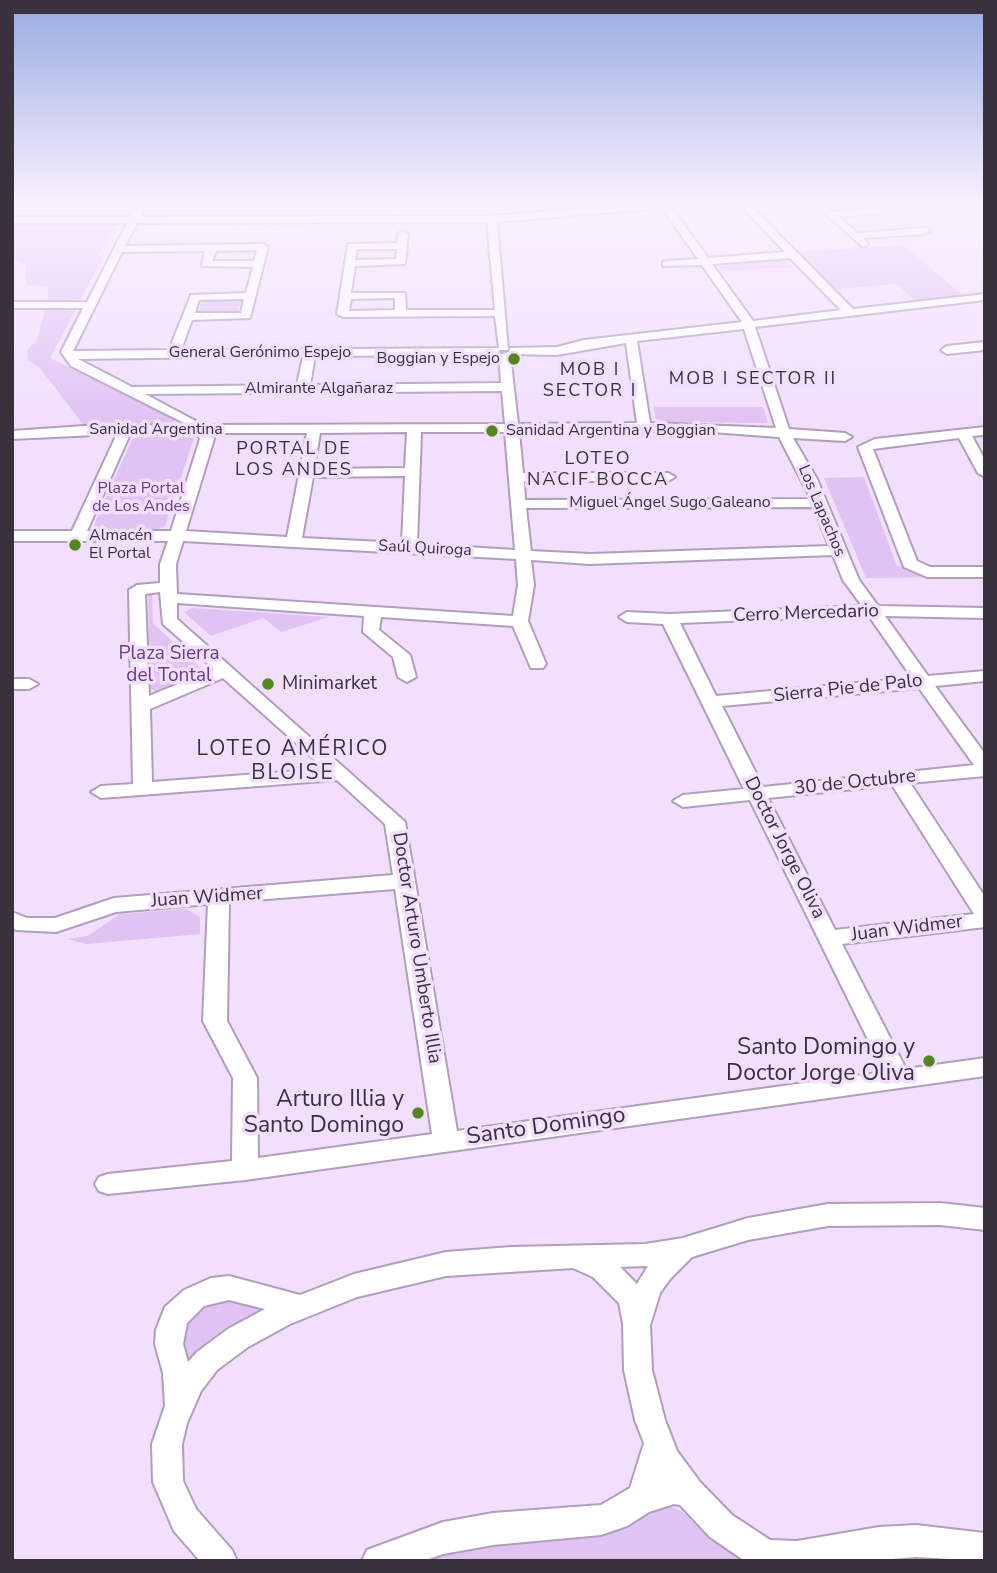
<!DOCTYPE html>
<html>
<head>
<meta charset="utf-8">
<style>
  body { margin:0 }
  #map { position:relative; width:997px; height:1573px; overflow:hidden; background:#f2dffe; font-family:"Nunito Sans",sans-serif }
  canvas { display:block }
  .frame { position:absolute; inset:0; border:14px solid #39313e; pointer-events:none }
</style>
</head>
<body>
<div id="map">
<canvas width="997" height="1573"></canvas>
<div class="frame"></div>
</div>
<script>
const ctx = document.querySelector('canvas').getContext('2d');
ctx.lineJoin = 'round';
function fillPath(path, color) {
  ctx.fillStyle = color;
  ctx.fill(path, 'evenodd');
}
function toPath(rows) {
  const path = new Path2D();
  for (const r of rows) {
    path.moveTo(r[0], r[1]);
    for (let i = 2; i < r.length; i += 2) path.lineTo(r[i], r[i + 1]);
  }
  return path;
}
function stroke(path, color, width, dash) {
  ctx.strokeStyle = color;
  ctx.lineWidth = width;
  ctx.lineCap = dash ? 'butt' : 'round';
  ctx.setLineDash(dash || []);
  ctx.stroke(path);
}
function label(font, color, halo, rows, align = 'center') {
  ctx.font = font + ' "Nunito Sans",sans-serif';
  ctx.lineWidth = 7;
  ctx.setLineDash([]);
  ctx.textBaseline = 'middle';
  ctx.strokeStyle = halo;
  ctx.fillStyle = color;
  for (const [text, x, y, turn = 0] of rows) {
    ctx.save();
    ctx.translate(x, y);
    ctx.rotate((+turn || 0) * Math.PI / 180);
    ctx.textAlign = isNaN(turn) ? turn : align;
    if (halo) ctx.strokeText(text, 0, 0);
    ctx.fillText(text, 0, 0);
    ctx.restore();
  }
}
fillPath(toPath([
  [115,221,121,224,114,227,98,255,103,258,81,299,48,301,48,286,26,285,25,265,12,257,12,224],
  [903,245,964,296,915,301,897,284,836,289,799,252],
  [782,260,796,267,722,271,718,266],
  [210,300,237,300,241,301,238,311,232,313,198,312,201,303],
  [45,309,75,311,50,358,176,420,171,424,83,424,39,367,28,361,27,350,37,340],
  [654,407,763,407,768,423,664,422,656,419],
  [142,436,194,438,165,526,157,530,99,530,93,527,132,439],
  [864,477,897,566,926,575,985,575,985,577,866,578,824,478],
  [148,595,152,595,153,623,200,668,198,674,158,692,150,689],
  [192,608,329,617,281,632,264,618,211,636,184,612],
  [187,909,200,917,200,934,87,944,67,939,88,936,120,914],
  [217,1297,262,1309,188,1365,179,1344,191,1311],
  [667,1506,680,1510,744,1561,411,1561,454,1550,627,1526]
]), '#e0c2f3');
const minor = toPath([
  [136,204,146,204,140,217,492,216,632,204,677,204,671,207,708,258,785,252,739,204,749,204,853,309,985,294,985,300,755,327,789,429,845,433,852,437,845,441,793,438,817,479,859,580,878,606,985,608,985,618,885,616,928,676,985,671,985,681,935,686,985,754,985,776,910,783,985,897,985,927,842,944,906,1069,985,1058,985,1076,245,1180,108,1194,99,1191,95,1184,99,1177,108,1174,232,1161,233,1078,203,1021,208,904,116,912,56,932,16,930,12,928,12,912,27,918,55,918,114,898,393,875,385,824,337,780,101,798,91,792,101,786,133,784,129,590,137,585,160,583,160,564,168,541,12,541,12,531,72,531,117,434,12,439,12,431,84,426,188,425,71,366,61,352,83,308,12,308,12,302,87,302,127,223,12,223,12,217,130,217,136,204],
  [662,208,698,259,667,261,663,262,663,266,702,265,742,322,584,340,557,347,510,348,509,352,499,355,501,383,310,385,315,356,495,355,500,350,508,350,497,222,662,208],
  [487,222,495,310,406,310,405,293,351,293,355,266,405,264,408,234,403,231,398,234,397,243,348,244,337,314,343,317,495,316,499,348,181,350,192,320,250,318,268,247,263,244,125,246,137,223,487,222],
  [357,249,397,249,396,259,355,260,357,249],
  [257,250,254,261,212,261,216,251,257,250],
  [205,251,202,266,253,267,246,293,191,295,169,350,73,351,122,252,205,251],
  [790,258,841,310,753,321,712,264,790,258],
  [395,298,395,310,349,311,351,299,395,298],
  [244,299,241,313,195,313,199,300,244,299],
  [744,329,776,428,650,423,637,341,744,329],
  [626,343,637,423,518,424,510,354,557,355,626,343],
  [303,356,297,385,132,387,78,359,303,356],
  [502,391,505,424,203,425,145,394,502,391],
  [698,431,779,437,811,499,525,500,524,481,668,481,675,477,668,473,523,473,519,432,698,431],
  [407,432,405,468,314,469,320,433,407,432],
  [421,432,505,432,515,550,417,544,421,432],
  [196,433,200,439,171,531,87,531,130,434,196,433],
  [210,433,307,433,287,537,186,531,214,439,210,433],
  [405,476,402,543,302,538,313,477,405,476],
  [814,507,829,546,590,554,531,551,526,508,814,507],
  [183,541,516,559,518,585,513,616,177,594,176,564,183,541],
  [833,555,843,580,862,606,669,614,627,612,619,617,627,622,663,624,744,789,683,795,673,801,683,807,750,800,884,1072,457,1131,405,822,177,619,177,603,364,616,363,632,393,657,398,677,407,682,416,677,410,655,379,630,381,617,513,626,531,668,543,668,546,664,528,621,534,585,531,560,590,564,833,555],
  [160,592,163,624,214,669,149,696,145,594,160,592],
  [852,616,869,616,912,678,716,696,680,623,852,616],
  [223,678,325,769,152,782,150,709,223,678],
  [919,688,974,765,763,787,722,706,919,688],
  [892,785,974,914,835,930,768,798,892,785],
  [395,889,432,1134,258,1158,257,1078,227,1021,229,902,395,889],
  [815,204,825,204,833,212,884,208,881,213,839,217,857,233,925,228,930,231,925,234,863,238,868,244,863,247,815,204],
  [985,342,985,350,947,354,941,350,947,346,985,342],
  [985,427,985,435,972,436,985,460,985,477,978,473,959,438,873,449,917,561,930,567,985,567,985,577,927,577,904,567,858,447,875,439,985,427],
  [12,679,29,679,38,684,29,689,12,689,12,679],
  [940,1203,985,1208,985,1230,940,1225,828,1226,748,1240,692,1257,670,1279,660,1293,650,1325,652,1370,665,1420,677,1451,700,1482,732,1515,770,1540,797,1541,879,1527,916,1525,985,1533,985,1561,916,1557,867,1561,745,1561,710,1537,680,1505,674,1504,649,1512,627,1526,601,1535,493,1545,443,1554,423,1561,362,1561,367,1550,443,1522,493,1513,601,1505,630,1488,644,1443,635,1420,624,1370,623,1323,619,1303,593,1277,573,1268,446,1276,357,1297,290,1324,248,1347,217,1370,201,1391,187,1423,182,1444,183,1481,196,1509,232,1550,237,1561,200,1561,174,1531,153,1482,152,1444,165,1406,163,1373,155,1344,156,1330,165,1307,184,1290,211,1278,229,1276,300,1295,354,1274,446,1252,511,1247,645,1244,683,1238,748,1218,828,1204,940,1203],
  [645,1266,648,1266,637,1284,620,1267,645,1266],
  [229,1300,265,1309,228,1329,197,1352,188,1362,183,1344,187,1323,204,1306,229,1300]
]);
stroke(minor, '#b09ebc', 4);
fillPath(minor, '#fff');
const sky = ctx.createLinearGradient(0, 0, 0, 425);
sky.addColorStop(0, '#98abe1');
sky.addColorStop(0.48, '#f9f1ff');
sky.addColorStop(1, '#f9f1ff00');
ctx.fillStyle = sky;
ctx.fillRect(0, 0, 997, 425);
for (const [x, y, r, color] of [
  [514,359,7,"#54871e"],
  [492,431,7,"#54871e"],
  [75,545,7,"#54871e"],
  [268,684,7,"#54871e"],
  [929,1061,7,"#54871e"],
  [418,1113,7,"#54871e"]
]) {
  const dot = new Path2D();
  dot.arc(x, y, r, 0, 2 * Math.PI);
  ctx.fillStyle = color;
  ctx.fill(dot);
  stroke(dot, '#f2dffe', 2.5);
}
label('16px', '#39313e', '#f2dffe', [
  ["General Gerónimo Espejo",260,353],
  ["Almirante Algañaraz",319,389],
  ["Sanidad Argentina",156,430],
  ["Miguel Ángel Sugo Galeano",670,503],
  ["Los Lapachos",821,511,67],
  ["Saúl Quiroga",425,549,3]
]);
label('16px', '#39313e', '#f2dffe', [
  ["Boggian y Espejo",500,359,"right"],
  ["Sanidad Argentina y Boggian",506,431],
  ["Almacén",89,536],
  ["El Portal",89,554]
], 'left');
label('16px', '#693c82', '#f2dffe', [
  ["Plaza Portal",141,489],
  ["de Los Andes",141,507]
]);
ctx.letterSpacing = '2px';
label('18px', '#39313e', '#f2dffe', [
  ["MOB I",590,371],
  ["SECTOR I",590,392],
  ["MOB I SECTOR II",753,380],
  ["PORTAL DE",294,450],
  ["LOS ANDES",294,471],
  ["LOTEO",598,460],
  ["NACIF BOCCA",598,481]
]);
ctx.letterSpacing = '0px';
label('19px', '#39313e', '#f2dffe', [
  ["Cerro Mercedario",806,614,-2],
  ["Sierra Pie de Palo",848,689,-6],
  ["30 de Octubre",855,783,-6],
  ["Doctor Jorge Oliva",784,848,63],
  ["Juan Widmer",207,898,-4],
  ["Juan Widmer",907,929,-7],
  ["Doctor Arturo Umberto Illia",416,948,81]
]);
label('19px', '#693c82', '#f2dffe', [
  ["Plaza Sierra",169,654],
  ["del Tontal",169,676]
]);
label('19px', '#39313e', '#f2dffe', [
  ["Minimarket",282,684]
], 'left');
ctx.letterSpacing = '2px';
label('21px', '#39313e', '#f2dffe', [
  ["LOTEO AMÉRICO",293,750],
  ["BLOISE",293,774]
]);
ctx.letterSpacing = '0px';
label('23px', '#39313e', '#f2dffe', [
  ["Santo Domingo y",915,1048],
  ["Doctor Jorge Oliva",915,1074],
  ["Arturo Illia y",404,1100],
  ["Santo Domingo",404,1126]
], 'right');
label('23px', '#39313e', '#f2dffe', [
  ["Santo Domingo",546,1127,-8]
]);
</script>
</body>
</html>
